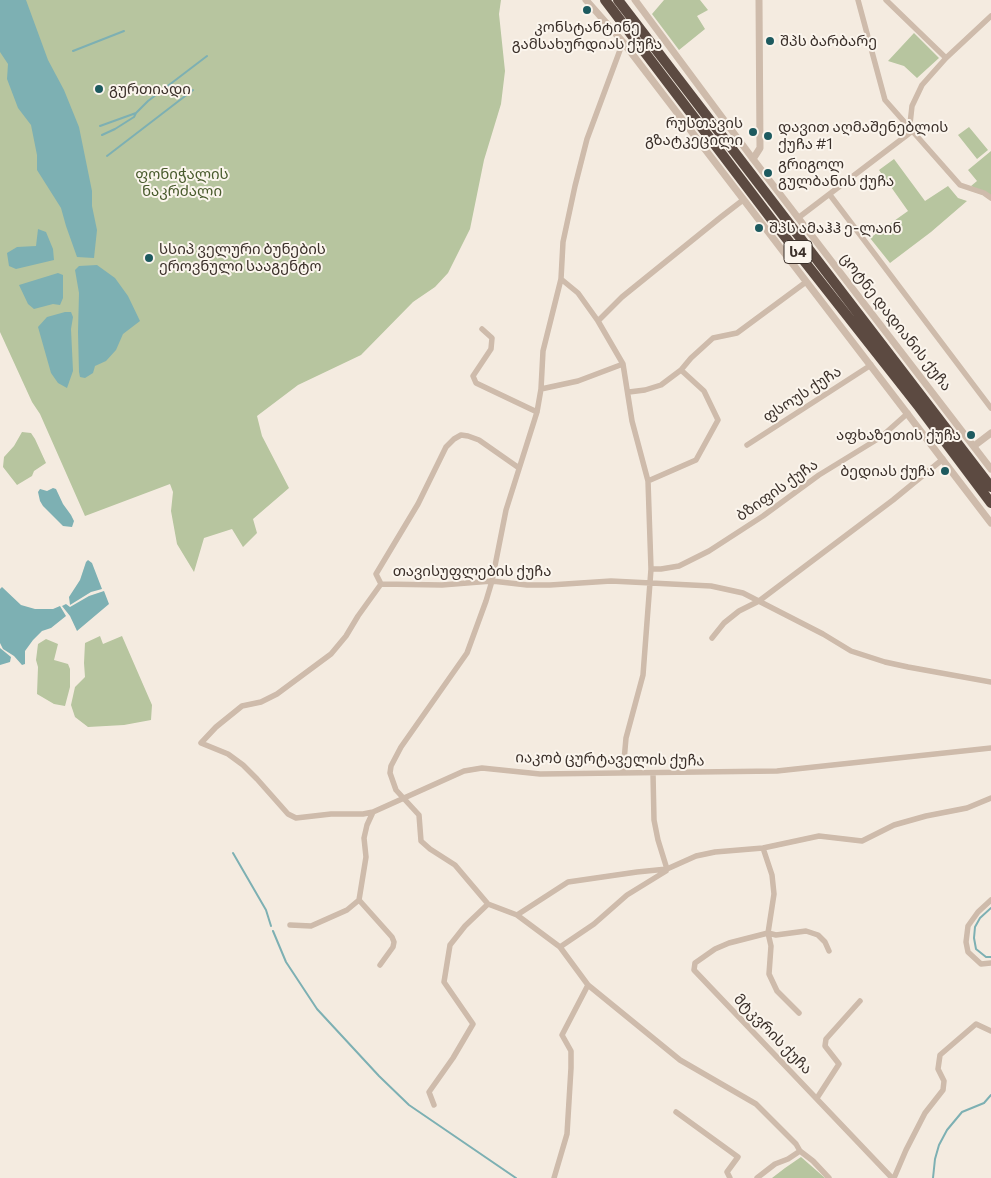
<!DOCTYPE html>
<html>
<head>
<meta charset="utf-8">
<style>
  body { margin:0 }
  canvas { display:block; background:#f4ebe0 }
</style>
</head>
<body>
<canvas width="991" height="1178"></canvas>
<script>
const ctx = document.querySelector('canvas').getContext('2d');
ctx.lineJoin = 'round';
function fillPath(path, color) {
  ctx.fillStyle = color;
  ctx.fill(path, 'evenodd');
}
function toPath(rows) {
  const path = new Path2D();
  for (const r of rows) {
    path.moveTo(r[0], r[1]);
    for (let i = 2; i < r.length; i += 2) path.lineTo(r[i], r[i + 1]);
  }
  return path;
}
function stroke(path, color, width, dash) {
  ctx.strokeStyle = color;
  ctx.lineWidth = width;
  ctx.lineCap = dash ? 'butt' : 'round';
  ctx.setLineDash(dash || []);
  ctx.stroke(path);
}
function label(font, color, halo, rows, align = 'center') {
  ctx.font = font + ' Commissioner,"Noto Sans Georgian",sans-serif';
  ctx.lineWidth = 4;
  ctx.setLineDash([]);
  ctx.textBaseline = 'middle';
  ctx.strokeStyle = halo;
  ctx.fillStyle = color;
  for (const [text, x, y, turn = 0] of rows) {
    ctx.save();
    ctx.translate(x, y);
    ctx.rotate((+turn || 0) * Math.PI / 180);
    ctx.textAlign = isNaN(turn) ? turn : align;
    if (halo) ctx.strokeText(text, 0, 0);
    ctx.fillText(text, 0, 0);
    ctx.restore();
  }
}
fillPath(toPath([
  [0,0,501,0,499,14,505,71,501,104,484,160,470,229,448,273,435,287,413,302,361,355,298,385,257,416,262,436,289,488,253,519,257,533,243,547,232,529,204,538,194,572,177,544,171,511,173,492,170,484,85,516,40,414,32,402,0,332],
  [664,0,700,0,708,10,697,16,705,29,679,50,652,14],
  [914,33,939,58,917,78,904,66,888,61],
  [969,127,988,150,977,159,958,135],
  [991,151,991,196,971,186,977,181,968,170],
  [894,159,925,201,948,186,958,198,967,201,931,232,890,263,870,238,908,211,879,170],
  [22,432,31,433,35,439,46,463,34,471,32,476,17,485,3,467,4,457,14,446],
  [100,636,103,644,122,636,152,705,151,720,124,725,88,727,75,717,71,705,75,687,85,677,84,663,85,643],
  [46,639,58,644,54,660,68,664,70,669,70,687,65,706,54,704,37,694,38,667,36,660,38,644],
  [801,1157,825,1178,772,1178,785,1168]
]), '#b7c59f');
fillPath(toPath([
  [0,0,26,0,48,60,64,90,79,127,92,191,92,206,97,230,94,258,77,257,66,226,61,208,37,170,37,155,31,125,18,108,7,79,8,64,0,52],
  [38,229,46,232,53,249,54,260,16,269,9,266,7,253,17,247,36,246],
  [97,265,115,278,128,296,140,321,123,334,116,350,106,361,95,366,93,373,85,378,80,377,79,372,78,332,79,293,75,270,79,266],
  [58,273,63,275,63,298,60,305,53,304,34,309,28,304,19,285],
  [65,312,71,312,73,317,71,329,73,371,67,388,58,383,51,373,38,327,47,317],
  [53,488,56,489,63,504,71,515,74,521,72,527,63,526,43,506,40,501,38,492,40,489,47,491],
  [88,560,92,563,102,589,91,592,70,605,69,597,80,580,86,562],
  [2,587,21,605,35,609,53,609,60,606,66,616,51,628,42,631,33,640,25,651,25,664,22,665,14,656,3,649,0,643,0,589],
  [104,591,109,604,77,631,70,616,62,606,66,604,70,607,89,596],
  [0,648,11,657,10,662,0,665]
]), '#7db0b3');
stroke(toPath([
  [73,51,124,31],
  [100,126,136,113,148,101,207,56],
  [102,135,115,129,134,117,136,113],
  [107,156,193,90],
  [233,853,266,910,271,926],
  [991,908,980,918,975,927,974,938,976,949,986,957,991,957],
  [273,931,286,962,317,1009,379,1076,409,1105,516,1178],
  [933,1178,935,1159,939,1145,947,1130,962,1112,984,1103,991,1095]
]), '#7db0b3', 2);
stroke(toPath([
  [858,0,885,100,960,185,984,193,991,198],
  [886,0,946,58],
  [623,42,587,139,575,186,563,242,561,279,543,351,541,389,537,412,506,510,492,581,486,601,467,653,401,747,391,766,390,773,396,790,419,815,421,841,430,849,455,865,488,904,517,915,560,947,588,985,680,1060,756,1104,796,1144,800,1151],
  [911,130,910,124,912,106,922,85,946,58,991,16],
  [830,195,991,408],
  [798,218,911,132],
  [561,279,578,293,598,321,623,364,632,421,648,481,651,569,643,675,626,738,623,772],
  [598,321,622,297,721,217,743,200],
  [482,329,492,338,491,349,473,376,476,383,537,412],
  [541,389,578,381,623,364],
  [629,392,645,390,661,385,681,370,691,358,713,338,737,333,806,282],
  [747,445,871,365],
  [648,481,696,460,718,420,704,391,681,370],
  [651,569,661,569,679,566,709,551,763,516,819,475,881,437,908,413],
  [381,584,358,616,346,636,331,654,277,694,261,702,242,706,216,727,201,743,228,754,243,765,257,779,288,814,296,818,331,814,363,814,373,812,464,771,482,768,540,774,777,771,991,748],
  [381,584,442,585,492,581,527,585,550,585,611,581,711,586,743,593,823,634,851,651,885,662,908,667,991,682],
  [381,584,376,574,418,504,446,447,454,439,461,435,468,436,479,440,519,468],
  [712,638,724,623,739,611,759,601,893,500,943,459],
  [653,774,654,820,658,840,667,869],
  [763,848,772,875,774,894,768,933,771,946,769,974,777,991,799,1013],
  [359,900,392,937,394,942,393,947,380,965],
  [991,900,978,912,968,926,966,942,968,952,981,964,991,963],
  [517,915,568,882,637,872,667,869,696,856,715,852,763,848,819,836,862,841,894,825,926,816,967,808,991,798],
  [290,925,311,926,347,910,359,900,366,857,364,838,367,825,373,812],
  [560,947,594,924,627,895,666,871],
  [829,951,825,942,818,935,806,931,776,935,768,933,729,943,715,949,695,963,694,970,892,1178],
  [817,1098,839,1064,825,1046,826,1039,860,1001],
  [434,1105,429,1092,453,1058,473,1024,444,982,450,945,465,926,488,904],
  [676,1112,738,1157,727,1172,730,1178],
  [554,1178,567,1134,571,1068,571,1051,562,1035,588,985],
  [757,1178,775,1164,788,1159,800,1151,813,1161,829,1178],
  [894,1178,906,1150,925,1113,943,1090,944,1081,938,1069,940,1055,976,1024,991,1031]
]), '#cebbab', 5.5);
stroke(toPath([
  [586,0,623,42,991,523],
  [635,0,753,159,991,469],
  [753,159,760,148,759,0],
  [974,446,991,433]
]), '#cebbab', 7);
stroke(toPath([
  [605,0,775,224,919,407,991,503],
  [618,0,991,487]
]), '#5c4a41', 10);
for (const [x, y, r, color] of [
  [587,10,5,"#1d5a5f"],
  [770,41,5,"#1d5a5f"],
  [99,89,5,"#1d5a5f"],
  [753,132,5,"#1d5a5f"],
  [768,136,5,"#1d5a5f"],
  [768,173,5,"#1d5a5f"],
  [759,228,5,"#1d5a5f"],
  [149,258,5,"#1d5a5f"],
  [971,435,5,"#1d5a5f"],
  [945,471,5,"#1d5a5f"]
]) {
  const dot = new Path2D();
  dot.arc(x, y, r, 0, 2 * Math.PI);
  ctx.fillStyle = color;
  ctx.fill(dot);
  stroke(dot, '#fbf5ed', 2);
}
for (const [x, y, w] of [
  [798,252,28]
]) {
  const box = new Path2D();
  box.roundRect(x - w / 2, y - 11.5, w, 23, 4);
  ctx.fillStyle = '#fbf5ed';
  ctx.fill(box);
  stroke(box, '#3b302a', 1);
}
label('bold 14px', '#3b302a', null, [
  ["ს4",798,252]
]);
label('15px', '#3b302a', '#fbf5ed', [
  ["კონსტანტინე",587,27,"center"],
  ["გამსახურდიას ქუჩა",587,44,"center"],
  ["შპს ბარბარე",780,41],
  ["გურთიადი",109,89],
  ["რუსთავის",743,123,"right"],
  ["გზატკეცილი",743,140,"right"],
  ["დავით აღმაშენებლის",778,127],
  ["ქუჩა #1",778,144],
  ["გრიგოლ",778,164],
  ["გულბანის ქუჩა",778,181],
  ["შპს ამაჰჰ ე-ლაინ",769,228],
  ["სსიპ ველური ბუნების",159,249],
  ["ეროვნული სააგენტო",159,266],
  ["აფხაზეთის ქუჩა",961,435,"right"],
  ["ბედიას ქუჩა",935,471,"right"]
], 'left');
label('15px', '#495b2d', '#fbf5ed', [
  ["ფონიჭალის",182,174],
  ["ნაკრძალი",182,191]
]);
label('15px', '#3b302a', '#fbf5ed', [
  ["ცოტნე დადიანის ქუჩა",896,322,52],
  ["ფსოუს ქუჩა",802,394,-33],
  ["ბზიფის ქუჩა",777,490,-35],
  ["თავისუფლების ქუჩა",472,571],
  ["იაკობ ცურტაველის ქუჩა",610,759,1],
  ["მტკვრის ქუჩა",773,1034,46]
]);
</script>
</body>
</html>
